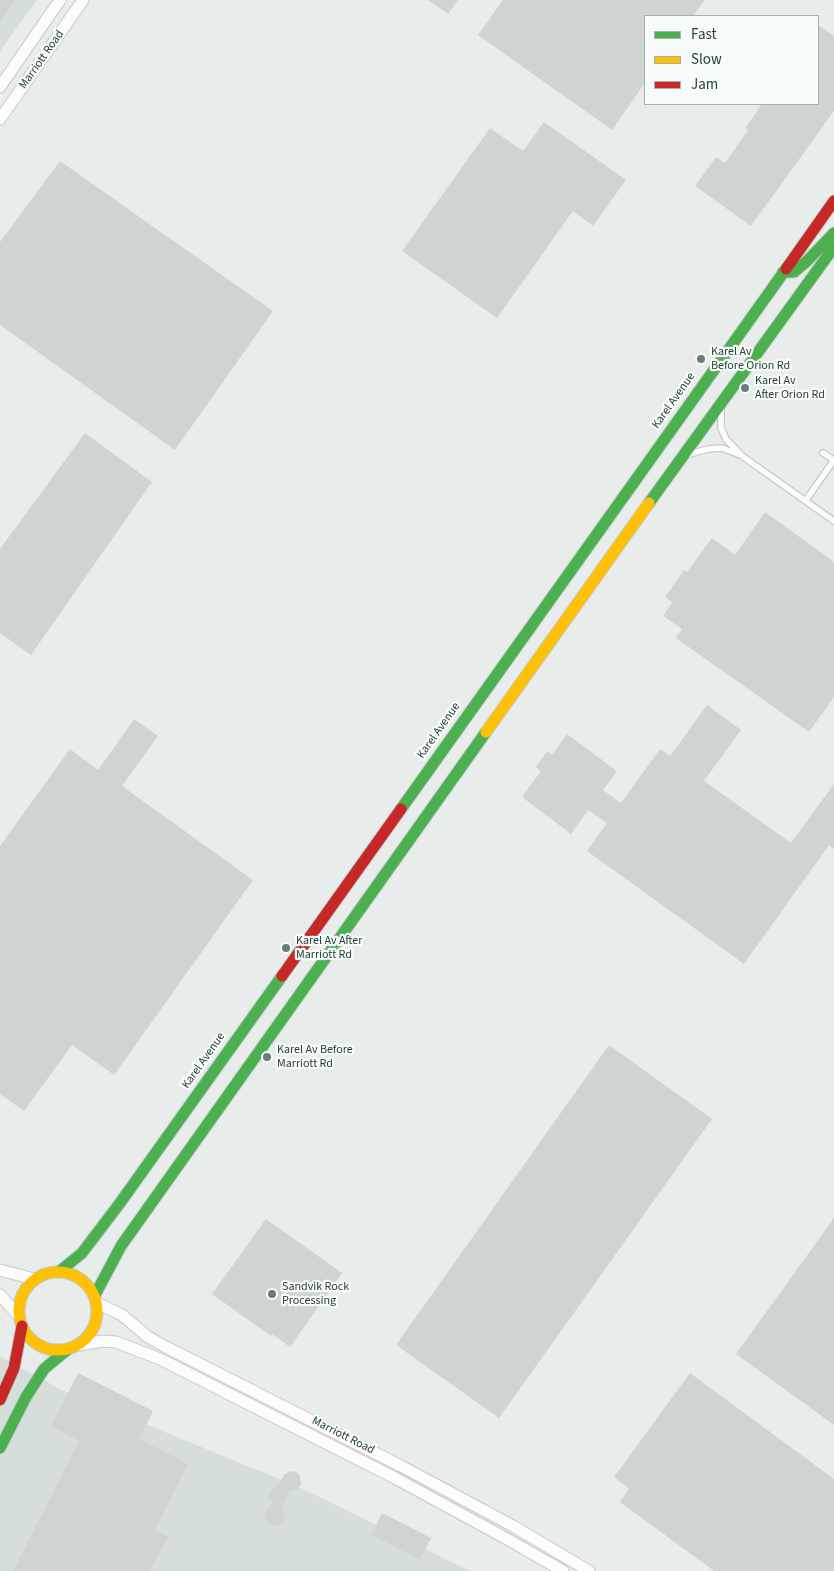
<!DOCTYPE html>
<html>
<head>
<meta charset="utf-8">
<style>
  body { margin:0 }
  #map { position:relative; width:834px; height:1571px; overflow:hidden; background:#e8edeb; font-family:"Source Sans 3",sans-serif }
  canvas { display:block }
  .legend { position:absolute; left:644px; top:15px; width:175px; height:90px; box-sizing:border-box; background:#f7fbf9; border:1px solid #a3b1ad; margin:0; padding:6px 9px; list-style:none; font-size:15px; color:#24423a }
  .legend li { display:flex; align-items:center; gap:10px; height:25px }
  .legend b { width:25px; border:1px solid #a3b1ad }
</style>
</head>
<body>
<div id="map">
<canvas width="834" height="1571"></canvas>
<ul class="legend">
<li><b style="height:6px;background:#4caf50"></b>Fast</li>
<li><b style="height:6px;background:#ffc107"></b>Slow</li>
<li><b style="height:6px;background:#c62828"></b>Jam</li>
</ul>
</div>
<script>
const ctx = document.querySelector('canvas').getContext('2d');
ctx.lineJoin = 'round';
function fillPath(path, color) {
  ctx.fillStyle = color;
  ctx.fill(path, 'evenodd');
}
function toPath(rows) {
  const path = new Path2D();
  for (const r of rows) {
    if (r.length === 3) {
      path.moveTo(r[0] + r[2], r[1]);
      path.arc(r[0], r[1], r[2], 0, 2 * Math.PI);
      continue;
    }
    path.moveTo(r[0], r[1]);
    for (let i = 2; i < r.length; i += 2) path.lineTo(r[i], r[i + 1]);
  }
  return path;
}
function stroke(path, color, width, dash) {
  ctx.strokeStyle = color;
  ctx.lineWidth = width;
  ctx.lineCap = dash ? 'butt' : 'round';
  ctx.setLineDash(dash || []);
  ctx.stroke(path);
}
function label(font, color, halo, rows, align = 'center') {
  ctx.font = font + ' "Source Sans 3",sans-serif';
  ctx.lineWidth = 4.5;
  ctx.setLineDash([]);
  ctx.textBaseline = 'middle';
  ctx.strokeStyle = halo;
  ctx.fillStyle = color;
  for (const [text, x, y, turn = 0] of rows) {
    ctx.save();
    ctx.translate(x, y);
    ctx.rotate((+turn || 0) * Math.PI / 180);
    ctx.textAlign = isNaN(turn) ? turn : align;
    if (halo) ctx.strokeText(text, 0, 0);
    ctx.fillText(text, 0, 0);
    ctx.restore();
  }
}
fillPath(toPath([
  [0,0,37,0,0,51],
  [0,1356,60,1389,299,1487,470,1571,0,1571]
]), '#d6dedb');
fillPath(toPath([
  [0,0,15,0,0,22],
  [428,0,458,0,448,14],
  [503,0,705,0,693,16,645,16,645,83,612,130,478,35],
  [818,25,834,36,834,111,751,226,695,186,716,157,725,163,748,130,745,128,762,104,818,104],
  [544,122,626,180,593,226,573,211,497,318,402,251,490,128,523,151],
  [60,161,273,311,175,450,0,325,0,242],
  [85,433,152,482,31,655,0,633,0,549],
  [765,512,834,562,834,697,809,732,676,638,682,629,663,616,672,602,665,597,684,570,687,572,712,538,735,555],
  [707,705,741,730,704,781,791,843,834,784,834,849,829,845,744,964,587,851,607,823,588,810,571,834,522,797,541,771,536,767,547,751,552,755,567,734,617,771,603,790,621,803,660,749,670,756],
  [134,719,158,736,122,786,253,880,114,1075,72,1045,24,1111,0,1094,0,846,70,749,98,770],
  [609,1045,712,1119,499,1418,396,1345],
  [834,1218,834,1425,736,1354],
  [266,1219,342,1273,290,1347,272,1334,271,1336,212,1294],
  [78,1373,153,1411,139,1439,188,1464,155,1530,168,1537,150,1571,13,1571,79,1441,51,1426],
  [690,1373,834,1479,834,1571,714,1571,620,1502,629,1489,614,1477],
  [290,1471,296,1472,300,1476,301,1485,296,1489,289,1492,281,1508,285,1515,283,1521,278,1525,271,1525,266,1520,265,1514,266,1511,274,1501,268,1498,275,1485,277,1487,284,1475],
  [382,1513,431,1538,420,1560,371,1535]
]), '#cfd4d2');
const lane = toPath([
  [721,408,721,428,726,439,742,456,834,521],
  [823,453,834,460],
  [686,455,708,449,722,448,740,455],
  [806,500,834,460]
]);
const street = toPath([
  [0,87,60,0],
  [0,119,83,0],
  [0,1270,34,1279],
  [0,1295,19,1316],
  [97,1303,122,1315,148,1337,166,1347,401,1466,513,1526,589,1571],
  [79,1345,103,1341,116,1342,160,1359,395,1478,507,1539,563,1571]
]);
const fast = toPath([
  [783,272,794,272,807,261,834,233],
  [649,503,834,247],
  [401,809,786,269],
  [60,1271,82,1253,120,1203,282,976],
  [95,1295,121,1246,486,732],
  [0,1448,26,1397,44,1369,68,1349]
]);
const slow = toPath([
  [486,732,649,503],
  [58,1311,39]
]);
const jam = toPath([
  [786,269,834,201],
  [282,976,401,809],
  [0,1400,14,1368,22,1326]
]);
stroke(lane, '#c5cac8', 8);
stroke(street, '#c5cac8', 13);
stroke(fast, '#c3cbc8', 13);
stroke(slow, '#c3cbc8', 13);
stroke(jam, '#c3cbc8', 13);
stroke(lane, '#fcfcfc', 5.5);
stroke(street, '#fcfcfc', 11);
stroke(fast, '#4caf50', 11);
stroke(slow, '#ffc107', 11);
stroke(jam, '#c62828', 11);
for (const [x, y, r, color] of [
  [701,359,5,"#697e78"],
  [745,388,5,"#697e78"],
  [286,948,5,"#697e78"],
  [267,1057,5,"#697e78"],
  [272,1294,5,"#697e78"]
]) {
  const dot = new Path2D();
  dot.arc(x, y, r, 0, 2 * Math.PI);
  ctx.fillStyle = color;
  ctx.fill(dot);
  stroke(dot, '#f7fbf9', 2);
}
label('12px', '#24423a', '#f7fbf9', [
  ["Marriott Road",42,60,-55],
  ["Karel Avenue",674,401,-55],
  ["Karel Avenue",439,731,-55],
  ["Karel Avenue",204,1061,-55],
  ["Marriott Road",343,1436,27]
]);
label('12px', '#24423a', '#f7fbf9', [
  ["Karel Av",711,352],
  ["Before Orion Rd",711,366],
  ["Karel Av",755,381],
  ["After Orion Rd",755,395],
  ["Karel Av After",296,941],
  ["Marriott Rd",296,955],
  ["Karel Av Before",277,1050],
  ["Marriott Rd",277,1064],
  ["Sandvik Rock",282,1287],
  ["Processing",282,1301]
], 'left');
</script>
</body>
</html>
